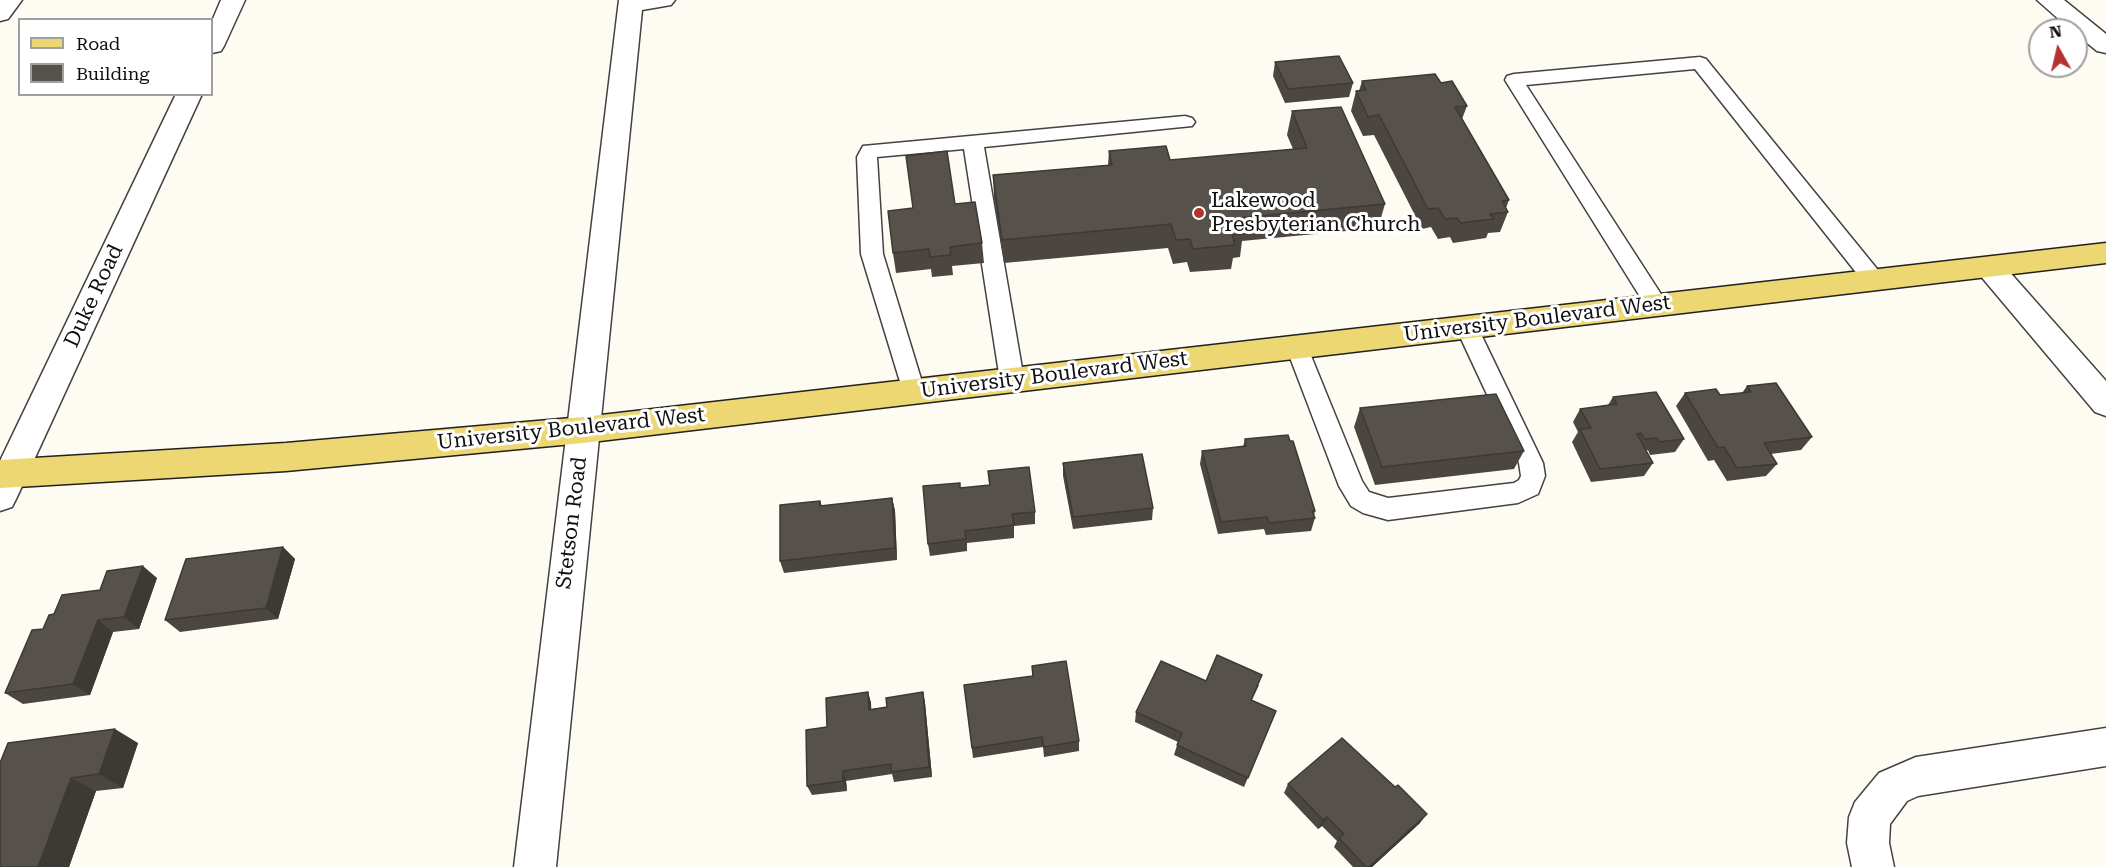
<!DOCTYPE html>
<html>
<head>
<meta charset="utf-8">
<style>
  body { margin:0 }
  #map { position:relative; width:2106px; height:867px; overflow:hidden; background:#fefcf2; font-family:"Roboto Serif",serif }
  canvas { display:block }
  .legend { position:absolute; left:18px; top:18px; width:195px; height:78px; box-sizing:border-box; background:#fff; border:2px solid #9f9f9f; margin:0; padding:8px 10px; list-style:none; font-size:18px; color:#0f0f0f }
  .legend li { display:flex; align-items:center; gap:12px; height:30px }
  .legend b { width:30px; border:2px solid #9f9f9f }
  .north { position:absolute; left:2028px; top:18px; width:60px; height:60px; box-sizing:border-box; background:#fff; border:2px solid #9f9f9f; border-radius:50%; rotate:352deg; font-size:16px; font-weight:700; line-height:24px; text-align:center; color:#0f0f0f }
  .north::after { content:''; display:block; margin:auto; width:21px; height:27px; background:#b43332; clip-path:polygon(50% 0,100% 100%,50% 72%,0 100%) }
</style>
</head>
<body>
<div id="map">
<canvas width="2106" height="867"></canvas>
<ul class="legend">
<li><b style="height:8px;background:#edd773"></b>Road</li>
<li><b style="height:16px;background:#57514c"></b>Building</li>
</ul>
<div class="north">N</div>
</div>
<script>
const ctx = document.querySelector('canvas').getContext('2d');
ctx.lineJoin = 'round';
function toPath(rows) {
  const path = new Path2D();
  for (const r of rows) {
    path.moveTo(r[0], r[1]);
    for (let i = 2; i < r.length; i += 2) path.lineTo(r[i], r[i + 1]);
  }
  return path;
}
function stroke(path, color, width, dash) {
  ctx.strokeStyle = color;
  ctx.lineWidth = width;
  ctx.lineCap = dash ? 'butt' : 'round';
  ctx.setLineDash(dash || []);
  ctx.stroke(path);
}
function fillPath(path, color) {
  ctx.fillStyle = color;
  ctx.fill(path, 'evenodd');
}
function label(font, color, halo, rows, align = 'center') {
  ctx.font = font + ' "Roboto Serif",serif';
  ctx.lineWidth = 6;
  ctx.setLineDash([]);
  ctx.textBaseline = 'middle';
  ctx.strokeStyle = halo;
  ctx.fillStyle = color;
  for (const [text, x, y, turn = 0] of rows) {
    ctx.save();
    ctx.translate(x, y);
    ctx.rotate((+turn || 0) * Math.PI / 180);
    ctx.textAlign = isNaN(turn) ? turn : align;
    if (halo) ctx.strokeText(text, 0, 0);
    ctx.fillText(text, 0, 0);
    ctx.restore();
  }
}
const lane = toPath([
  [1700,57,1706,59,1882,275,1885,280,1882,285,1874,288,1866,285,1695,69,1526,85,1668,305,1665,311,1657,313,1649,311,1505,80,1507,76,1514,74,1700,57],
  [1185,116,1192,118,1195,122,1192,126,984,147,1024,380,1020,386,1012,389,1004,386,1000,380,964,149,877,157,883,254,925,392,921,398,913,401,905,398,861,254,857,157,863,146,1185,116],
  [1467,320,1475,322,1478,328,1543,463,1545,476,1538,494,1518,503,1388,520,1363,513,1351,506,1339,486,1286,347,1289,341,1297,338,1305,341,1362,481,1369,492,1388,498,1514,483,1519,480,1521,476,1519,463,1456,328,1459,322,1467,320]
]);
const street = toPath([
  [0,0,22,0,8,19,0,21,0,0],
  [221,0,245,0,224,46,221,51,212,53,212,21,221,0],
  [619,0,675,0,671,5,642,10,556,867,514,867,619,0],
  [2037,0,2064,0,2106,34,2106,53,2097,51,2076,34,2076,30,2071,30,2037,0],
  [176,94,202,94,17,497,12,507,0,511,0,461,176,94],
  [1989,257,1999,260,2106,381,2106,416,2095,412,1979,274,1974,267,1979,260,1989,257],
  [2106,728,2106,766,1918,796,1907,801,1890,824,1889,843,1894,867,1852,867,1847,843,1849,817,1855,802,1879,773,1916,757,2106,728]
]);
const primary = toPath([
  [2106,243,2106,263,583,443,286,471,0,488,0,460,286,443,583,417,2106,243]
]);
stroke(lane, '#424242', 3);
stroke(street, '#424242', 3);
stroke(primary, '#202020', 3);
fillPath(lane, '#fff');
fillPath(street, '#fff');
fillPath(primary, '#edd773');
fillPath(toPath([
  [1275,62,1353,83,1349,97,1285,103,1273,76],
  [1362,81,1441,83,1467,106,1462,119,1509,200,1506,208,1508,212,1500,232,1488,233,1486,238,1453,243,1450,237,1438,239,1431,227,1422,229,1374,135,1363,136,1351,111,1356,91,1359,91],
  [1292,111,1385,204,1378,228,1242,241,1240,257,1233,258,1231,269,1190,272,1187,262,1173,264,1168,248,1004,263,994,199,993,175,1108,165,1109,151,1170,160,1293,149,1287,135],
  [955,204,982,243,984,263,952,266,953,275,932,277,931,269,896,273,893,253,913,208],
  [1747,386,1812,437,1801,450,1771,454,1777,464,1766,476,1727,481,1714,460,1708,461,1676,406,1685,393,1720,395,1742,393],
  [1613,397,1684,439,1675,452,1650,455,1648,450,1646,451,1653,463,1644,476,1591,482,1572,442,1578,432,1573,422,1580,409,1608,405],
  [1360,408,1524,451,1514,469,1375,485,1354,427],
  [1245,439,1315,511,1314,516,1315,518,1311,531,1266,535,1264,529,1218,534,1200,464,1202,451,1243,447],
  [1063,463,1153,508,1152,520,1073,529,1063,476],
  [988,471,1035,512,1035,524,1014,526,1014,538,967,543,967,551,930,556,928,544,989,485],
  [892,498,895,511,897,560,784,573,780,561,820,501,822,506],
  [283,547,295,559,278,619,180,632,165,620],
  [157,578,139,629,113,632,90,695,23,704,5,693,43,629,54,614,100,590],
  [1032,666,1079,741,1079,751,1044,757,1043,747,973,758,964,685,1032,677],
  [1206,681,1259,685,1252,700,1272,721,1244,787,1174,755,1178,742,1135,722,1136,712],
  [868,692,871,703,871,709,887,707,923,692,925,703,932,777,894,782,892,774,846,781,847,791,812,795,807,786,827,727],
  [138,743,123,788,96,791,69,867,0,867,0,763],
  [1288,784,1420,823,1372,867,1353,867,1334,847,1337,841,1322,826,1318,829,1284,793]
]), '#4b4641');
fillPath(toPath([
  [892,498,895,511,897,560,895,548],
  [283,547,295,559,278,619,266,608],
  [143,566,157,578,139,629,124,617],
  [98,620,113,632,90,695,73,684],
  [868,692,871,703,872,720,869,710],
  [923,692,925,703,932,777,929,767],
  [115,729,138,743,123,788,99,774],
  [843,771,846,781,847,791,843,781],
  [71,778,96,791,69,867,38,867],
  [1427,814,1420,823,1372,867,1369,867],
  [1327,817,1322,826,1318,829,1323,820]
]), '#3d3935');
const building = toPath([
  [1339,56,1353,83,1288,89,1275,62,1339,56],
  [1435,74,1441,83,1452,81,1467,106,1455,107,1509,200,1502,201,1508,212,1490,214,1494,219,1460,223,1457,218,1445,219,1438,208,1428,209,1379,115,1368,117,1356,91,1366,90,1362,81,1435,74],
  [1341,107,1385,204,1238,218,1244,234,1232,235,1235,245,1193,249,1190,239,1176,240,1171,224,1002,240,993,175,1112,165,1109,151,1166,146,1170,160,1307,148,1292,111,1341,107],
  [947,151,955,204,975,202,982,243,950,247,951,255,930,257,929,249,893,253,888,211,913,208,906,156,947,151],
  [1776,383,1812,437,1764,443,1777,464,1737,468,1724,447,1718,448,1685,393,1716,389,1720,395,1751,392,1747,386,1776,383],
  [1656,392,1684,439,1659,442,1657,438,1644,439,1641,433,1637,434,1653,463,1600,469,1580,429,1591,428,1580,409,1617,404,1613,397,1656,392],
  [1496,394,1524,451,1382,467,1360,408,1496,394],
  [1288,435,1290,441,1293,441,1315,511,1312,511,1315,518,1269,523,1267,517,1221,522,1202,451,1246,446,1245,439,1288,435],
  [1142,454,1153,508,1073,517,1063,463,1142,454],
  [1029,467,1035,512,1012,514,1014,525,965,531,966,539,928,544,923,486,960,483,960,488,990,485,988,471,1029,467],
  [892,498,895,548,780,561,780,505,820,501,820,506,892,498],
  [283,547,266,608,165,620,186,559,283,547],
  [143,566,124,617,98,620,73,684,5,693,32,630,43,629,49,615,54,614,62,595,100,590,107,571,143,566],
  [1217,655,1262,675,1251,700,1276,711,1248,778,1177,745,1182,733,1136,712,1161,661,1206,681,1217,655],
  [1066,661,1079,741,1044,747,1042,737,972,748,964,685,1033,676,1032,666,1066,661],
  [868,692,869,710,887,707,886,698,923,692,929,767,891,772,891,764,843,771,843,781,807,786,806,730,827,727,826,698,868,692],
  [115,729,99,774,71,778,38,867,0,867,0,763,8,743,115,729],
  [1342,738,1395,787,1398,785,1427,814,1369,867,1366,867,1339,838,1344,834,1327,817,1323,820,1288,784,1342,738]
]);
fillPath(building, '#57514c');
stroke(building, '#3d3935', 1.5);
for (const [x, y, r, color] of [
  [1199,213,6,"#b43332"]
]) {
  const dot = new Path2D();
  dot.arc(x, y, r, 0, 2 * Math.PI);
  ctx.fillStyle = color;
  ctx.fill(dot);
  stroke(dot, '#fff', 2);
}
label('21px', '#0f0f0f', '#fff', [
  ["Lakewood",1211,201],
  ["Presbyterian Church",1211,225]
], 'left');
label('21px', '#0f0f0f', '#fff', [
  ["Duke Road",94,296,-65],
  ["University Boulevard West",1537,319,-7],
  ["University Boulevard West",1054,375,-7],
  ["University Boulevard West",571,429,-6],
  ["Stetson Road",572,523,-83]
]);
</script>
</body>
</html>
